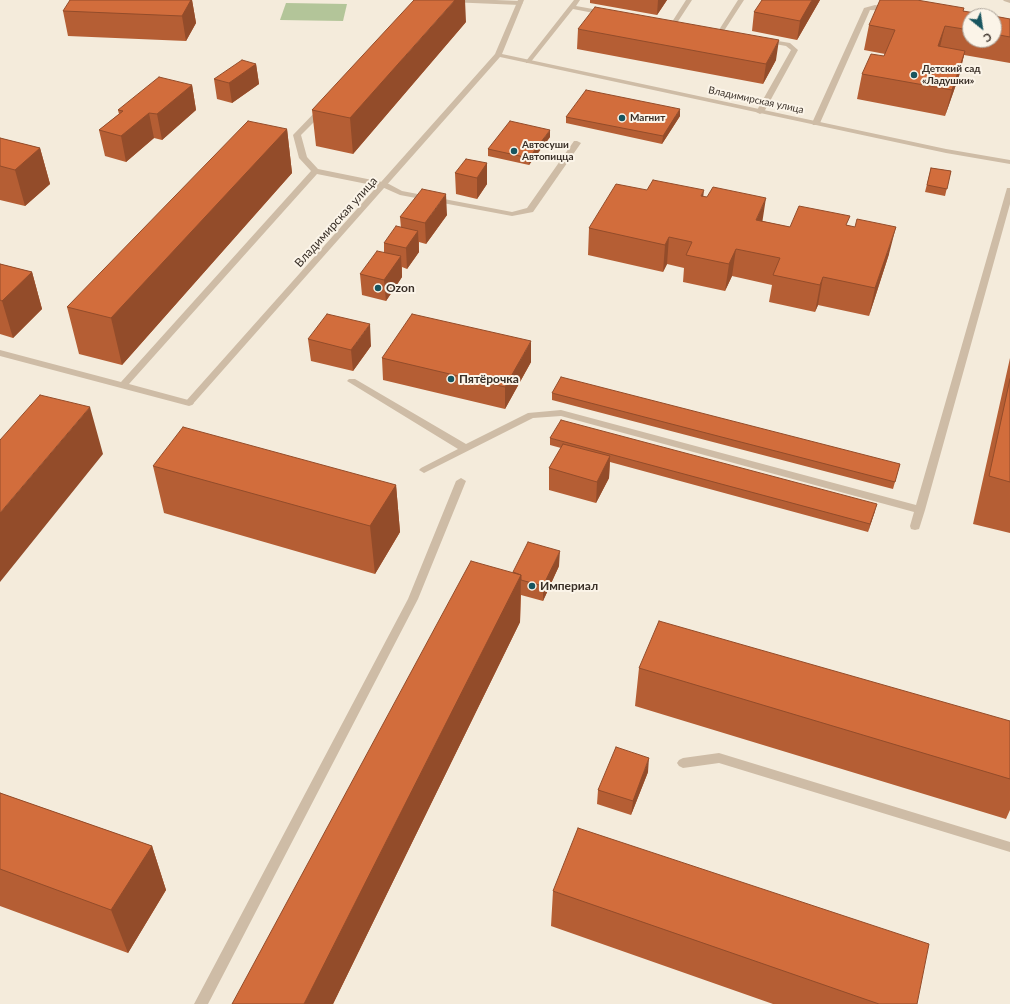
<!DOCTYPE html>
<html>
<head>
<meta charset="utf-8">
<style>
  body { margin:0 }
  #map { position:relative; width:1010px; height:1004px; overflow:hidden; background:#f4ebdb; font-family:Lato,sans-serif }
  canvas { display:block }
  .north { position:absolute; left:962px; top:8px; width:40px; height:40px; box-sizing:border-box; background:#fbf4e8; border:1px solid #ada59b; border-radius:50%; rotate:150deg; font-size:11px; font-weight:700; line-height:16px; text-align:center; color:#392f27 }
  .north::after { content:''; display:block; margin:auto; width:14px; height:18px; background:#18555f; clip-path:polygon(50% 0,100% 100%,50% 72%,0 100%) }
</style>
</head>
<body>
<div id="map">
<canvas width="1010" height="1004"></canvas>
<div class="north">С</div>
</div>
<script>
const ctx = document.querySelector('canvas').getContext('2d');
ctx.lineJoin = 'round';
function fillPath(path, color) {
  ctx.fillStyle = color;
  ctx.fill(path, 'evenodd');
}
function toPath(rows) {
  const path = new Path2D();
  for (const r of rows) {
    path.moveTo(r[0], r[1]);
    for (let i = 2; i < r.length; i += 2) path.lineTo(r[i], r[i + 1]);
  }
  return path;
}
function stroke(path, color, width, dash) {
  ctx.strokeStyle = color;
  ctx.lineWidth = width;
  ctx.lineCap = dash ? 'butt' : 'round';
  ctx.setLineDash(dash || []);
  ctx.stroke(path);
}
function label(font, color, halo, rows, align = 'center') {
  ctx.font = font + ' Lato,sans-serif';
  ctx.lineWidth = 4;
  ctx.setLineDash([]);
  ctx.textBaseline = 'middle';
  ctx.strokeStyle = halo;
  ctx.fillStyle = color;
  for (const [text, x, y, turn = 0] of rows) {
    ctx.save();
    ctx.translate(x, y);
    ctx.rotate((+turn || 0) * Math.PI / 180);
    ctx.textAlign = isNaN(turn) ? turn : align;
    if (halo) ctx.strokeText(text, 0, 0);
    ctx.fillText(text, 0, 0);
    ctx.restore();
  }
}
fillPath(toPath([
  [286,3,347,4,343,21,280,20]
]), '#b3c599');
fillPath(toPath([
  [446,0,495,0,520,1,523,3,520,5,449,2,446,0],
  [574,0,580,0,576,6,604,11,607,13,604,15,573,9,530,63,526,63,526,61,574,0],
  [686,0,692,0,675,26,671,26,670,25,686,0],
  [738,0,744,0,722,34,718,34,717,33,738,0],
  [875,5,890,7,893,9,890,11,870,10,820,123,819,125,813,125,812,123,864,8,875,5],
  [766,39,790,43,798,50,764,112,760,114,756,112,791,50,786,46,764,42,764,40,766,39],
  [319,108,322,108,326,110,301,135,307,157,318,169,387,183,402,191,512,212,527,208,574,141,577,141,581,143,533,212,512,216,400,195,382,187,317,174,129,384,192,401,194,403,192,405,189,406,0,356,0,350,121,382,311,171,299,158,293,135,319,108],
  [1007,188,1010,188,1010,204,925,510,920,526,919,529,915,530,911,529,910,526,914,512,561,416,533,418,424,473,419,470,421,468,458,449,347,381,349,379,355,379,466,444,528,413,561,410,916,505,1007,188],
  [461,478,466,481,418,599,208,1004,194,1004,408,599,456,481,461,478],
  [719,753,1010,842,1010,852,719,763,683,768,679,766,677,763,679,760,683,758,719,753]
]), '#cebca6');
fillPath(toPath([
  [518,0,524,0,502,54,946,149,1010,160,1010,164,946,153,500,57,192,405,186,405,184,403,186,401,495,54,518,0],
  [1003,0,1010,0,1010,3,1004,1,1003,0]
]), '#cebca6');
fillPath(toPath([
  [192,0,196,23,186,41,68,36,63,11],
  [590,0,667,0,657,15,590,3],
  [820,0,797,40,752,31,754,12],
  [964,11,970,16,970,40,994,40,994,16,1010,19,1010,63,964,55,959,76,945,116,857,99,862,74,884,56,885,54,864,50,869,25],
  [466,22,353,154,316,146,312,110],
  [578,29,776,60,763,84,577,49],
  [256,64,259,84,232,103,217,99,214,79],
  [192,85,196,110,162,140,154,138,126,162,105,156,99,130,119,114,118,110],
  [680,116,662,144,566,123,566,117],
  [287,129,292,173,122,365,79,354,67,307],
  [550,137,529,165,488,156,488,149],
  [0,138,40,148,50,184,25,206,0,200],
  [487,163,487,184,477,199,456,194,455,173],
  [931,168,951,171,945,196,925,192],
  [647,190,703,197,762,221,790,227,848,225,889,254,869,316,818,305,815,312,769,302,772,285,732,276,725,291,683,282,684,268,667,264,663,272,588,255,589,228],
  [447,215,426,244,419,242,419,252,407,269,402,267,402,277,386,301,362,295,360,274,384,252,384,243,401,228,400,217],
  [0,264,32,272,42,309,13,338,0,334],
  [308,339,371,346,353,371,311,361],
  [382,358,531,362,505,409,383,380],
  [1010,358,1010,533,973,524],
  [552,393,900,464,893,489,552,400],
  [550,438,875,511,868,532,610,462,609,478,596,503,549,490,549,468,561,448,550,445],
  [153,466,396,485,400,532,375,574,164,513],
  [559,566,543,601,521,595,520,622,333,1004,232,1004,513,572],
  [639,668,1010,721,1010,810,1006,819,635,706],
  [648,772,631,815,597,804,598,790],
  [0,793,152,846,166,890,128,953,0,906],
  [553,891,917,1004,773,1004,551,926]
]), '#b55e34');
fillPath(toPath([
  [191,0,192,0,196,23,186,41,182,16],
  [455,0,465,0,466,22,353,154,350,118],
  [658,0,667,0,657,15],
  [812,0,820,0,797,40,800,21],
  [945,26,939,51,938,46],
  [779,40,776,60,763,84,766,64],
  [965,51,959,76,945,116,952,90],
  [256,64,259,84,232,103,229,83],
  [192,85,196,110,162,140,157,114],
  [680,109,680,116,662,144,663,136],
  [149,113,154,138,126,162,121,136],
  [287,129,292,173,122,365,111,318],
  [550,130,550,137,529,165,529,158],
  [40,148,50,184,25,206,15,170],
  [487,163,487,184,477,199,477,178],
  [704,190,701,217,701,196],
  [446,194,447,215,426,244,425,223],
  [766,198,762,224,756,220],
  [896,227,889,254,869,316,875,288],
  [418,231,419,252,407,269,406,248],
  [669,237,667,264,663,272,665,245],
  [736,249,732,276,725,291,729,264],
  [401,256,402,277,386,301,384,280],
  [32,272,42,309,13,338,2,301],
  [823,277,818,305,815,312,820,285],
  [370,324,371,346,353,371,351,350],
  [531,341,531,362,505,409,505,387],
  [90,407,103,454,0,582,0,513],
  [610,456,609,478,596,503,597,482],
  [396,485,400,532,375,574,370,526],
  [877,504,875,511,868,532,870,524],
  [560,551,559,566,543,601,543,586],
  [521,575,520,622,333,1004,304,1004],
  [649,758,648,772,631,815,633,801],
  [152,846,166,890,128,953,111,910]
]), '#934c2a');
const building = toPath([
  [70,0,191,0,182,16,63,11,70,0],
  [414,0,455,0,350,118,312,110,414,0],
  [762,0,812,0,800,21,754,12,762,0],
  [880,0,917,0,964,8,963,11,993,16,970,16,970,30,945,26,938,46,965,51,952,90,862,74,871,54,884,56,895,30,869,25,880,0],
  [595,7,779,40,766,64,578,29,595,7],
  [994,16,1010,19,1010,37,994,34,994,16],
  [242,60,256,64,229,83,214,79,242,60],
  [159,77,192,85,157,114,149,113,121,136,99,130,123,111,118,110,159,77],
  [586,90,680,109,663,136,566,117,586,90],
  [248,121,287,129,111,318,67,307,248,121],
  [510,121,550,130,529,158,488,149,510,121],
  [0,138,40,148,15,170,0,166,0,138],
  [466,159,487,163,477,178,455,173,466,159],
  [931,168,951,171,947,189,927,185,931,168],
  [653,180,704,190,701,196,707,197,713,187,766,198,756,220,790,227,799,206,850,216,846,225,855,227,857,219,896,227,875,288,823,277,820,285,773,275,780,258,736,249,729,264,686,255,692,242,669,237,665,245,589,228,616,184,647,190,653,180],
  [422,189,446,194,425,223,400,217,422,189],
  [396,226,418,231,406,248,384,243,396,226],
  [377,251,401,256,384,280,360,274,377,251],
  [0,264,32,272,2,301,0,300,0,264],
  [327,314,370,324,351,350,308,339,327,314],
  [412,314,531,341,505,387,382,358,412,314],
  [561,377,900,464,895,482,552,393,561,377],
  [1010,379,1010,482,989,476,1010,379],
  [40,395,90,407,0,513,0,440,40,395],
  [561,420,877,504,870,524,550,438,561,420],
  [183,427,396,485,370,526,153,466,183,427],
  [563,444,610,456,597,482,549,468,563,444],
  [528,542,560,551,543,586,521,580,521,575,513,572,528,542],
  [471,561,521,575,304,1004,232,1004,471,561],
  [659,621,1010,721,1010,779,639,668,659,621],
  [616,747,649,758,633,801,598,790,616,747],
  [0,793,152,846,111,910,0,869,0,793],
  [578,828,929,944,917,1004,879,1004,553,891,578,828]
]);
fillPath(building, '#d26d3c');
stroke(building, '#934c2a', 1);
for (const [x, y, r, color] of [
  [914,75,4,"#18555f"],
  [622,118,4,"#18555f"],
  [514,151,4,"#18555f"],
  [378,288,4,"#18555f"],
  [451,379,4,"#18555f"],
  [532,586,4,"#18555f"]
]) {
  const dot = new Path2D();
  dot.arc(x, y, r, 0, 2 * Math.PI);
  ctx.fillStyle = color;
  ctx.fill(dot);
  stroke(dot, '#fbf4e8', 1.5);
}
label('bold 10px', '#392f27', '#fbf4e8', [
  ["Детский сад",922,69],
  ["«Ладушки»",922,81],
  ["Магнит",630,118],
  ["Автосуши",522,145],
  ["Автопицца",522,157]
], 'left');
label('10px', '#392f27', '#fbf4e8', [
  ["Владимирская улица",756,100,12]
]);
label('12px', '#392f27', '#fbf4e8', [
  ["Владимирская улица",336,222,-48]
]);
label('bold 12px', '#392f27', '#fbf4e8', [
  ["Ozon",386,288],
  ["Пятёрочка",459,379],
  ["Империал",540,586]
], 'left');
</script>
</body>
</html>
